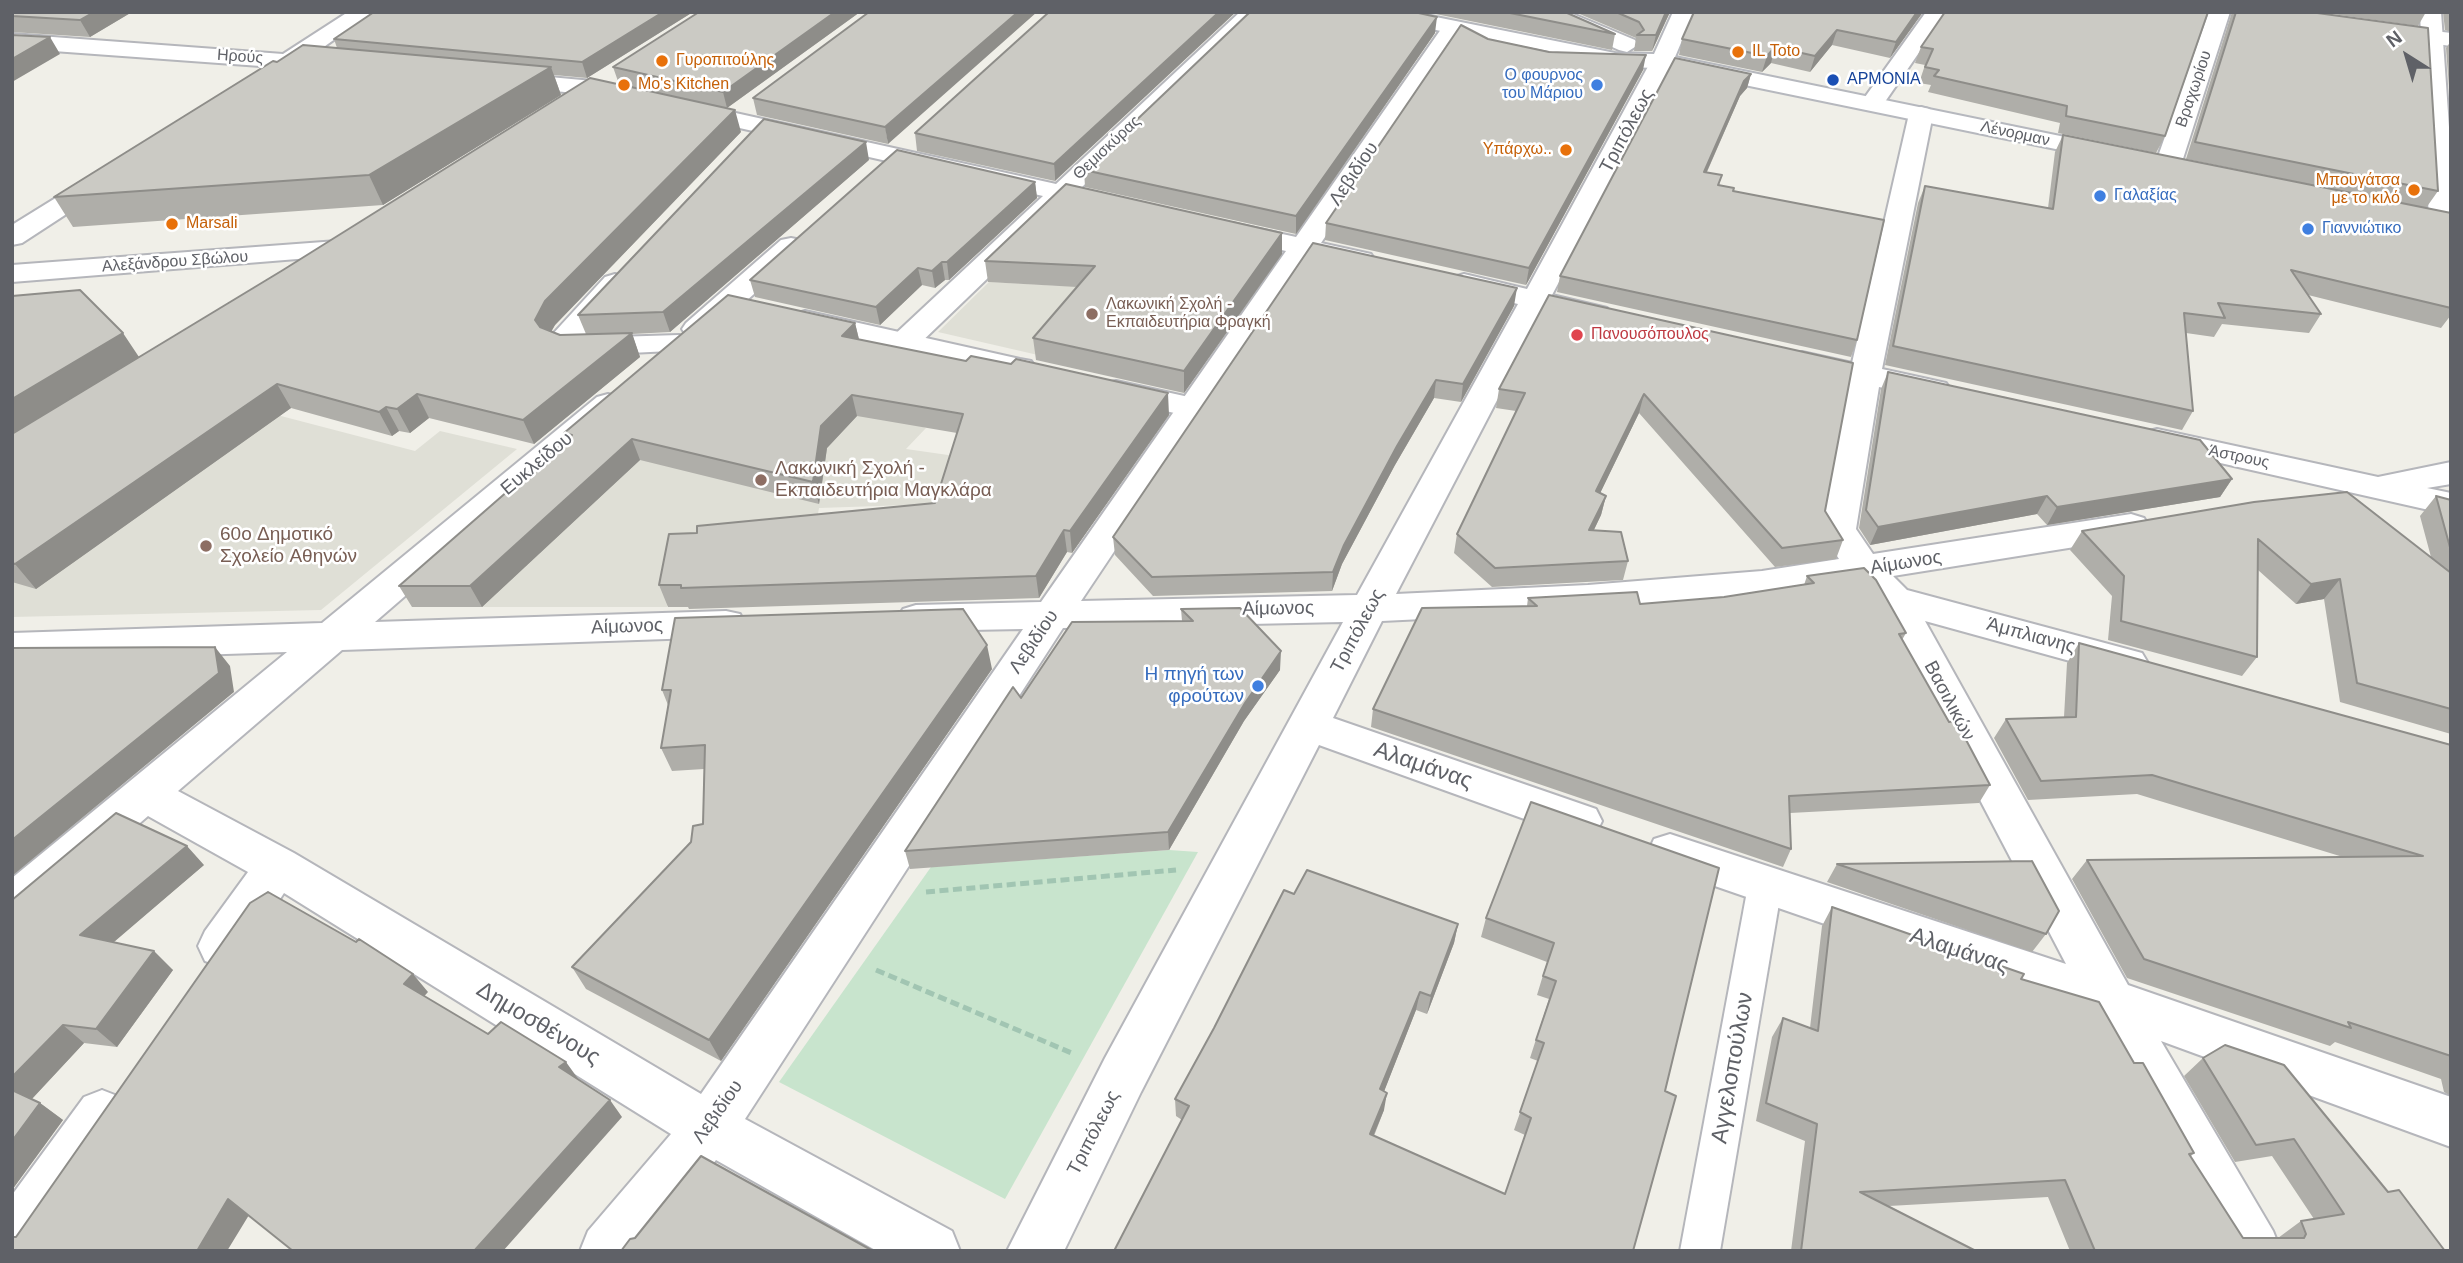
<!DOCTYPE html>
<html>
<head>
<meta charset="utf-8">
<style>
  body { margin:0 }
  #map { position:relative; width:2463px; height:1263px; overflow:hidden; background:#f0efe8; font-family:Helvetica,sans-serif }
  canvas { display:block }
  .frame { position:absolute; inset:0; border:14px solid #5f6167; pointer-events:none }
  .north { position:absolute; left:2372px; top:21px; width:70px; height:70px; -webkit-text-stroke:5px #fff; paint-order:stroke; rotate:323deg; font-size:19px; font-weight:700; line-height:28px; text-align:center; color:#5f6167 }
  .north::after { content:''; display:block; margin:auto; width:24px; height:32px; background:#5f6167; clip-path:polygon(50% 0,100% 100%,50% 72%,0 100%) }
</style>
</head>
<body>
<div id="map">
<canvas width="2463" height="1263"></canvas>
<div class="frame"></div>
<div class="north">N</div>
</div>
<script>
const ctx = document.querySelector('canvas').getContext('2d');
ctx.lineJoin = 'round';
function fillPath(path, color) {
  ctx.fillStyle = color;
  ctx.fill(path, 'evenodd');
}
function toPath(rows) {
  const path = new Path2D();
  for (const r of rows) {
    path.moveTo(r[0], r[1]);
    for (let i = 2; i < r.length; i += 2) path.lineTo(r[i], r[i + 1]);
  }
  return path;
}
function stroke(path, color, width, dash) {
  ctx.strokeStyle = color;
  ctx.lineWidth = width;
  ctx.lineCap = dash ? 'butt' : 'round';
  ctx.setLineDash(dash || []);
  ctx.stroke(path);
}
function label(font, color, halo, rows, align = 'center') {
  ctx.font = font + ' Helvetica,sans-serif';
  ctx.lineWidth = 5;
  ctx.setLineDash([]);
  ctx.textBaseline = 'middle';
  ctx.strokeStyle = halo;
  ctx.fillStyle = color;
  for (const [text, x, y, turn = 0] of rows) {
    ctx.save();
    ctx.translate(x, y);
    ctx.rotate((+turn || 0) * Math.PI / 180);
    ctx.textAlign = isNaN(turn) ? turn : align;
    if (halo) ctx.strokeText(text, 0, 0);
    ctx.fillText(text, 0, 0);
    ctx.restore();
  }
}
fillPath(toPath([
  [1096,252,1177,387,938,332,989,282,1063,286],
  [170,387,415,451,440,431,517,449,321,610,12,617,12,482],
  [827,389,926,428,906,449,969,458,967,503,819,508,816,525,669,602,667,607,450,607,651,394]
]), '#dfdfd6');
fillPath(toPath([
  [1169,850,1198,852,1005,1199,779,1082,931,867]
]), '#c8e4cd');
const service = toPath([
  [1765,872,1777,876,1782,886,1720,1251,1680,1251,1748,886,1753,876,1765,872]
]);
const pedestrian = toPath([
  [805,311,1020,359,1031,361,1036,368,1031,375,1020,377,795,326,790,320,795,314,805,311],
  [1116,381,1207,401,1212,408,1207,415,1196,418,1105,397,1100,390,1105,383,1116,381]
]);
const minor = toPath([
  [348,12,373,12,311,56,339,59,342,64,339,69,331,71,292,68,283,71,274,67,12,48,12,34,283,54,348,12],
  [1240,12,1262,12,1080,189,1117,197,1121,203,1117,209,1108,211,1067,202,914,349,903,352,892,349,888,343,892,337,1043,196,686,116,678,114,674,109,678,104,686,102,1056,184,1240,12],
  [1539,12,1568,12,1635,40,1638,45,1627,52,1619,50,1542,16,1539,12],
  [1926,12,1947,12,1880,109,1864,109,1860,104,1926,12],
  [2209,12,2230,12,2181,165,2177,170,2159,170,2155,165,2209,12],
  [2420,12,2441,12,2451,156,2451,228,2442,230,2432,228,2429,222,2420,12],
  [1454,21,1465,27,1321,243,1371,254,1375,260,1371,266,1361,268,1311,257,1081,601,1357,595,1518,304,1454,289,1450,283,1454,277,1464,274,1527,289,1651,61,1662,54,1673,61,1663,86,1552,295,1607,308,1612,314,1607,320,1597,323,1544,310,1396,594,1588,585,1762,571,1839,559,1820,530,1848,380,1791,368,1787,361,1791,354,1802,352,1852,363,1909,114,1913,109,1921,107,1929,109,1933,114,1882,369,1946,383,1951,390,1946,397,1935,399,1879,387,1856,529,1873,554,2131,514,2144,518,2149,526,2144,534,2131,538,1893,576,1907,590,2142,653,2148,663,2142,673,2128,677,1925,621,2128,985,2451,1097,2451,1147,2161,1041,2273,1231,2281,1251,2222,1251,2094,1017,1654,865,1648,852,1654,839,1670,834,2066,964,1879,607,1855,582,1762,597,1588,611,1382,621,1333,718,1596,809,1602,821,1596,833,1580,839,1319,745,1141,1092,1064,1251,1007,1251,1105,1058,1343,622,1063,628,745,1119,952,1231,960,1251,877,1251,716,1160,644,1251,580,1251,588,1231,671,1134,284,893,239,961,222,967,205,961,198,946,205,931,248,872,148,816,28,920,12,926,12,878,287,652,12,661,12,633,322,623,597,397,608,394,619,397,624,404,619,411,375,622,726,611,740,614,745,624,740,634,726,637,342,650,178,791,294,853,701,1094,1023,629,916,631,903,627,897,618,903,609,916,605,1041,602,1286,251,1222,237,1218,231,1222,225,1232,223,1296,237,1446,22,1454,21],
  [506,73,593,81,635,90,639,95,635,100,627,102,593,95,498,85,495,80,506,73],
  [105,170,114,173,118,178,114,183,22,243,12,245,12,225,96,173,105,170],
  [791,238,801,240,805,246,801,252,708,335,697,338,686,335,682,329,686,323,781,240,791,238],
  [337,241,347,243,351,249,347,255,12,282,12,265,337,241],
  [615,274,625,277,629,283,582,338,679,335,690,338,694,344,690,350,571,356,551,348,547,342,551,336,605,277,615,274],
  [2157,429,2378,477,2451,462,2451,484,2427,488,2451,493,2451,515,2145,446,2140,439,2145,432,2157,429],
  [102,1090,120,1097,128,1115,120,1133,39,1251,12,1251,12,1195,84,1097,102,1090]
]);
const secondary = toPath([
  [1368,12,1411,12,1615,53,1654,54,1673,12,1694,12,1675,57,2109,146,2118,148,2121,153,2118,158,2109,160,1662,68,1615,67,1378,18,1368,12],
  [2377,24,2451,33,2451,46,2369,35,2366,30,2369,25,2377,24]
]);
stroke(service, '#b5b6bb', 4);
stroke(pedestrian, '#b5b6bb', 4);
stroke(minor, '#b5b6bb', 4);
stroke(secondary, '#b6b8be', 4);
stroke(toPath([
  [926,892,1176,870],
  [876,970,1074,1054]
]), '#a1c5b2', 5, [9, 4.5]);
fillPath(service, '#fff');
fillPath(pedestrian, '#fff');
fillPath(minor, '#fff');
fillPath(secondary, '#fff');
fillPath(toPath([
  [12,12,132,12,90,37,12,32],
  [693,12,587,78,554,75,561,95,383,205,73,227,54,197,277,62,337,48,334,39],
  [699,12,860,12,727,108,619,84,613,67],
  [869,12,888,144,757,115,753,98],
  [1049,12,1055,181,917,151,915,133],
  [1426,12,1565,12,1615,34,1612,50],
  [1575,12,1670,12,1652,51,1634,51,1636,38],
  [1694,12,1923,12,1890,58,1832,45,1810,72,1771,63,1762,72,1679,55,1682,39],
  [1945,12,2165,136,2156,153,2058,133,2060,123,1928,92,1931,85,1919,83,1925,65,1915,63,1921,47],
  [2232,12,2310,12,2438,191,2426,208,2186,159],
  [2318,12,2426,12,2418,26],
  [2443,12,2451,12,2451,32,2445,30],
  [1435,33,1296,234,1085,187,1084,170],
  [1488,39,1643,70,1526,285,1325,240,1326,223],
  [2451,41,2451,114,2446,48],
  [1751,74,1747,88,1740,96,1707,172,1722,175,1719,185,1733,191,1857,340,1851,357,1557,292,1560,276],
  [741,132,555,325,551,331,560,335,586,334,578,315,869,160,670,332,632,334,640,357,534,444,429,418,410,433,399,431,392,436,291,408,36,589,12,582,12,296,139,357,48,413],
  [2063,135,2451,213,2451,315,2441,328,2308,295,2321,314,2309,333,2222,324,2214,337,2186,333,2193,411,2182,430,1885,365,1918,203,1925,186,2048,208,2055,152],
  [1035,182,1037,198,949,280,945,280,935,288,922,285,880,325,755,297,750,280],
  [1282,233,1282,254,1184,393,1036,360,1033,338,1077,287,988,282,985,261],
  [1549,295,1825,511,1843,540,1836,559,1775,567,1639,413,1600,493,1606,496,1601,515,1593,531,1628,561,1623,580,1492,587,1454,553,1457,534,1516,411,1496,408,1499,389],
  [1514,306,1461,402,1434,398,1395,465,1342,564,1332,591,1153,596,1115,555,1113,537],
  [855,323,859,339,1169,415,1072,553,1067,552,1039,598,689,609,688,607,668,607,659,585,697,533,935,503,957,433,857,416,827,448,819,504,640,460,482,607,412,607,399,586,567,439,564,433],
  [1888,372,2232,479,2220,497,2047,525,2037,514,1870,545,1859,528,1881,389],
  [2436,496,2451,500,2451,734,2340,702,2324,599,2296,604,2258,570,2257,657,2242,676,2108,640,2112,596,2070,550,2082,531,2254,502,2431,557,2420,516],
  [1807,576,1906,633,1902,640,1949,722,1990,785,1979,803,1790,813,1791,849,1783,867,1371,727,1373,709,1527,606,1528,598,1640,604,1724,597,1804,585],
  [1181,609,1280,670,1244,721,1169,850,910,869,905,851,1021,698,1182,621],
  [2079,643,2451,745,2451,1096,2444,1092,2441,1079,2335,1042,2330,1046,2127,978,2072,879,2087,860,2343,857,2137,794,2028,800,1994,738,2006,719,2064,717,2067,663],
  [992,669,721,1061,586,989,572,967,691,842,703,824,704,769,672,771,661,748,668,705,662,690],
  [1531,802,1665,1091,1633,1251,1182,1120,1176,1116,1175,1099,1214,1028,1294,894,1458,924,1454,943,1427,1014,1416,1010,1384,1091,1384,1110,1374,1136,1505,1194,1525,1135,1514,1130,1538,1061,1530,1058,1549,999,1537,995,1547,962,1481,937,1486,918],
  [1837,864,2046,934,2032,952,1827,882],
  [204,865,113,942,173,970,117,1047,84,1043,32,1099,40,1103,63,1120,12,1190,12,900],
  [1832,907,2021,979,2134,1063,2194,1153,2190,1157,2243,1238,2278,1238,2301,1221,2314,1219,2272,1156,2235,1162,2184,1076,2203,1058,2388,1192,2445,1251,2070,1251,2048,1197,1889,1206,1976,1251,1791,1251,1805,1141,1756,1121,1772,1037,1783,1018,1810,1028,1822,926]
]), '#afaea9');
fillPath(toPath([
  [94,12,132,12,90,37,80,20],
  [663,12,693,12,587,78,582,62],
  [835,12,860,12,727,108,723,92],
  [1018,12,1037,12,888,144,885,127],
  [1219,12,1236,12,1055,181,1054,164],
  [1666,12,1670,12,1652,51,1656,35],
  [1917,12,1923,12,1890,58,1896,42],
  [1437,17,1435,33,1296,234,1296,216],
  [1837,30,1832,45,1810,72,1815,56],
  [50,37,60,54,12,82,12,59],
  [1775,47,1771,63,1762,72,1767,56],
  [1646,55,1643,70,1526,285,1529,268],
  [551,67,561,95,383,205,369,175],
  [1751,74,1747,88,1740,96,1700,187,1704,172,1744,81],
  [735,110,741,132,555,325,545,343,535,320,545,301],
  [866,142,869,160,670,332,663,312],
  [1035,182,1037,198,949,280,947,262],
  [1282,233,1282,254,1184,393,1184,371],
  [942,262,945,280,935,288,932,271],
  [918,268,922,285,880,325,876,307],
  [1517,288,1514,306,1461,402,1463,384],
  [855,323,860,344,842,336],
  [123,333,139,357,12,435,12,399],
  [632,333,640,357,534,444,523,420],
  [1436,380,1434,398,1395,465,1342,564,1332,591,1333,572,1344,545,1397,446],
  [277,384,291,408,36,589,15,564],
  [1168,393,1169,415,1072,553,1070,531],
  [417,394,429,418,410,433,397,409],
  [1644,394,1639,413,1592,510,1596,491],
  [852,395,857,416,827,448,819,504,813,482,821,426],
  [386,407,399,431,392,436,379,412],
  [632,439,640,460,482,607,470,586],
  [2232,479,2220,497,2047,525,2057,507],
  [1606,496,1601,515,1585,549,1589,530],
  [2047,496,2037,514,1870,545,1878,527],
  [1064,530,1067,552,1039,598,1036,576],
  [2340,579,2324,599,2296,604,2311,584],
  [987,645,992,669,721,1061,709,1040],
  [215,647,230,666,234,692,12,876,12,840],
  [1281,651,1280,670,1244,721,1169,850,1168,832,1245,703],
  [187,846,204,865,100,954,80,935],
  [1458,924,1454,943,1427,1014,1431,996],
  [154,951,173,970,117,1047,96,1029],
  [413,974,428,992,419,1002,404,984],
  [1420,992,1416,1010,1378,1107,1380,1089],
  [63,1025,84,1043,28,1103,12,1092,12,1077],
  [566,1062,579,1080,559,1067],
  [1387,1093,1384,1110,1367,1151,1370,1134],
  [610,1100,622,1117,503,1251,474,1251],
  [40,1103,63,1120,12,1190,12,1141],
  [228,1199,249,1215,227,1251,197,1251]
]), '#8e8d89');
const building = toPath([
  [12,12,94,12,80,20,12,16,12,12],
  [374,12,663,12,582,62,334,39,374,12],
  [699,12,835,12,723,92,613,67,699,12],
  [869,12,1018,12,885,127,753,98,869,12],
  [1049,12,1219,12,1054,164,915,133,1049,12],
  [1250,12,1414,12,1437,17,1296,216,1084,170,1250,12],
  [1505,12,1565,12,1615,34,1505,12],
  [1616,12,1666,12,1656,35,1637,35,1644,30,1639,22,1616,12],
  [1694,12,1917,12,1896,42,1837,30,1815,56,1775,47,1767,56,1682,39,1694,12],
  [1945,12,2208,12,2165,136,2066,116,2067,106,1934,76,1939,70,1925,67,1933,49,1921,47,1945,12],
  [2236,12,2310,12,2428,28,2438,191,2195,142,2236,12],
  [1461,25,1488,39,1549,52,1646,55,1529,268,1326,223,1461,25],
  [12,35,50,37,12,59,12,35],
  [303,45,551,67,369,175,54,197,273,61,277,62,303,45],
  [1675,58,1751,74,1744,81,1704,172,1722,175,1718,185,1734,188,1733,191,1884,220,1857,340,1560,276,1675,58],
  [590,78,735,110,545,301,535,320,540,327,560,335,632,333,523,420,417,394,397,409,386,407,379,412,277,384,15,564,12,563,12,434,283,270,590,78],
  [764,119,866,142,663,312,578,315,764,119],
  [2063,135,2451,213,2451,308,2291,270,2321,314,2218,303,2225,318,2184,313,2193,411,1893,346,1925,186,2053,209,2063,135],
  [897,150,1035,182,947,262,942,262,932,271,918,268,876,307,750,280,897,150],
  [1066,184,1282,233,1184,371,1033,338,1095,266,985,261,1066,184],
  [1313,243,1517,288,1463,384,1436,380,1397,446,1344,545,1333,572,1152,577,1113,537,1313,243],
  [80,290,123,333,12,399,12,296,80,290],
  [728,295,855,323,842,336,966,361,971,356,1011,364,1016,359,1168,393,1070,531,1064,530,1036,576,681,588,681,585,659,585,669,534,697,533,697,526,935,503,963,414,852,395,821,426,813,482,632,439,470,586,399,586,572,435,564,433,728,295],
  [1549,295,1853,363,1825,511,1843,540,1782,548,1644,394,1596,491,1606,496,1589,530,1621,532,1628,561,1495,568,1457,534,1525,393,1499,389,1549,295],
  [1888,372,2200,440,2232,479,2057,507,2047,496,1878,527,1866,510,1888,372],
  [2347,492,2451,573,2451,709,2357,683,2340,579,2311,584,2258,539,2257,657,2121,621,2124,576,2082,531,2254,502,2347,492],
  [2436,496,2451,500,2451,551,2436,496],
  [1864,568,1876,580,1906,633,1899,634,1949,722,1956,721,1990,785,1789,796,1791,849,1373,709,1422,608,1537,606,1528,598,1637,592,1640,604,1724,597,1814,583,1807,576,1864,568],
  [1240,608,1281,651,1245,703,1168,832,905,851,1013,687,1021,698,1072,622,1193,621,1181,609,1240,608],
  [963,609,987,645,709,1040,572,967,691,842,693,826,703,824,705,745,661,748,671,690,662,690,675,618,963,609],
  [2079,643,2451,745,2451,1056,2348,1022,2351,1028,2144,959,2087,860,2423,856,2152,775,2041,781,2006,719,2076,717,2079,643],
  [215,647,219,673,12,840,12,648,215,647],
  [1531,802,1719,868,1665,1091,1676,1096,1633,1251,1114,1251,1189,1106,1175,1099,1214,1028,1284,890,1294,894,1307,870,1458,924,1431,996,1420,992,1380,1089,1387,1093,1370,1134,1505,1194,1531,1118,1520,1112,1544,1043,1536,1040,1556,981,1543,976,1554,943,1486,918,1531,802],
  [116,813,187,846,80,935,154,951,96,1029,63,1025,12,1077,12,900,116,813],
  [2032,861,2059,911,2046,934,1837,864,2032,861],
  [268,892,356,942,359,939,413,974,404,984,488,1034,501,1022,566,1062,559,1067,610,1100,474,1251,293,1251,228,1199,197,1251,12,1251,12,1237,16,1237,250,903,268,892],
  [1832,907,2024,974,2021,979,2099,1002,2134,1063,2143,1063,2194,1153,2189,1154,2243,1238,2304,1238,2306,1234,2301,1221,2344,1214,2294,1139,2256,1145,2203,1058,2225,1045,2284,1065,2388,1192,2399,1190,2445,1251,2095,1251,2065,1180,1860,1192,1976,1251,1801,1251,1817,1124,1766,1103,1783,1018,1818,1031,1832,907],
  [12,1090,40,1103,12,1141,12,1090],
  [701,1156,873,1251,621,1251,630,1239,635,1238,701,1156]
]);
fillPath(building, '#cbcac4');
stroke(building, '#8e8d89', 2);
for (const [x, y, r, color] of [
  [1738,52,7,"#e8710a"],
  [662,61,7,"#e8710a"],
  [1833,80,7,"#1a4fb4"],
  [624,85,7,"#e8710a"],
  [1597,85,7,"#3f7fe0"],
  [1566,150,7,"#e8710a"],
  [2414,190,7,"#e8710a"],
  [2100,196,7,"#3f7fe0"],
  [172,224,7,"#e8710a"],
  [2308,229,7,"#3f7fe0"],
  [1092,314,7,"#8d6e63"],
  [1577,335,7,"#e0444e"],
  [761,480,7,"#8d6e63"],
  [206,546,7,"#8d6e63"],
  [1258,686,7,"#3f7fe0"]
]) {
  const dot = new Path2D();
  dot.arc(x, y, r, 0, 2 * Math.PI);
  ctx.fillStyle = color;
  ctx.fill(dot);
  stroke(dot, '#fff', 2.5);
}
label('16px', '#c56008', '#fff', [
  ["IL Toto",1752,52],
  ["Γυροπιτούλης",676,61],
  ["Mo's Kitchen",638,85],
  ["Υπάρχω..",1552,150,"right"],
  ["Μπουγάτσα",2400,181,"right"],
  ["με το κιλό",2400,199,"right"],
  ["Marsali",186,224]
], 'left');
label('16px', '#5f6167', '#fff', [
  ["Ηρούς",240,57,4],
  ["Βραχωρίου",2194,89,-71],
  ["Λένορμαν",2015,134,12],
  ["Θεμισκύρας",1107,148,-43],
  ["Αλεξάνδρου Σβώλου",175,262,-4],
  ["Άστρους",2239,457,12]
]);
label('16px', '#366cbe', '#fff', [
  ["Ο φουρνος",1583,76,"right"],
  ["του Μάριου",1583,94,"right"],
  ["Γαλαξίας",2114,196],
  ["Γιαννιώτικο",2322,229]
], 'left');
label('16px', '#164399', '#fff', [
  ["ΑΡΜΟΝΙΑ",1847,80]
], 'left');
label('16px', '#785e54', '#fff', [
  ["Λακωνική Σχολή -",1106,305],
  ["Εκπαιδευτήρια Φραγκή",1106,323]
], 'left');
label('16px', '#be3a42', '#fff', [
  ["Πανουσόπουλος",1591,335]
], 'left');
label('19px', '#5f6167', '#fff', [
  ["Τριπόλεως",1627,131,-62],
  ["Λεβιδίου",1354,174,-56],
  ["Ευκλείδου",537,464,-40],
  ["Αίμωνος",1906,563,-9],
  ["Αίμωνος",1278,609,-1],
  ["Αίμωνος",627,627,-2],
  ["Τριπόλεως",1358,631,-62],
  ["Άμπλιανης",2031,636,15],
  ["Λεβιδίου",1034,642,-56],
  ["Βασιλικών",1949,701,62],
  ["Λεβιδίου",718,1112,-55],
  ["Τριπόλεως",1094,1133,-63]
]);
label('19px', '#785e54', '#fff', [
  ["Λακωνική Σχολή -",775,469],
  ["Εκπαιδευτήρια Μαγκλάρα",775,491],
  ["60ο Δημοτικό",220,535],
  ["Σχολείο Αθηνών",220,557]
], 'left');
label('19px', '#366cbe', '#fff', [
  ["Η πηγή των",1244,675],
  ["φρούτων",1244,697]
], 'right');
label('23px', '#5f6167', '#fff', [
  ["Αλαμάνας",1423,766,19],
  ["Αλαμάνας",1959,951,18],
  ["Δημοσθένους",538,1024,31],
  ["Αγγελοπούλων",1733,1068,-80]
]);
</script>
</body>
</html>
